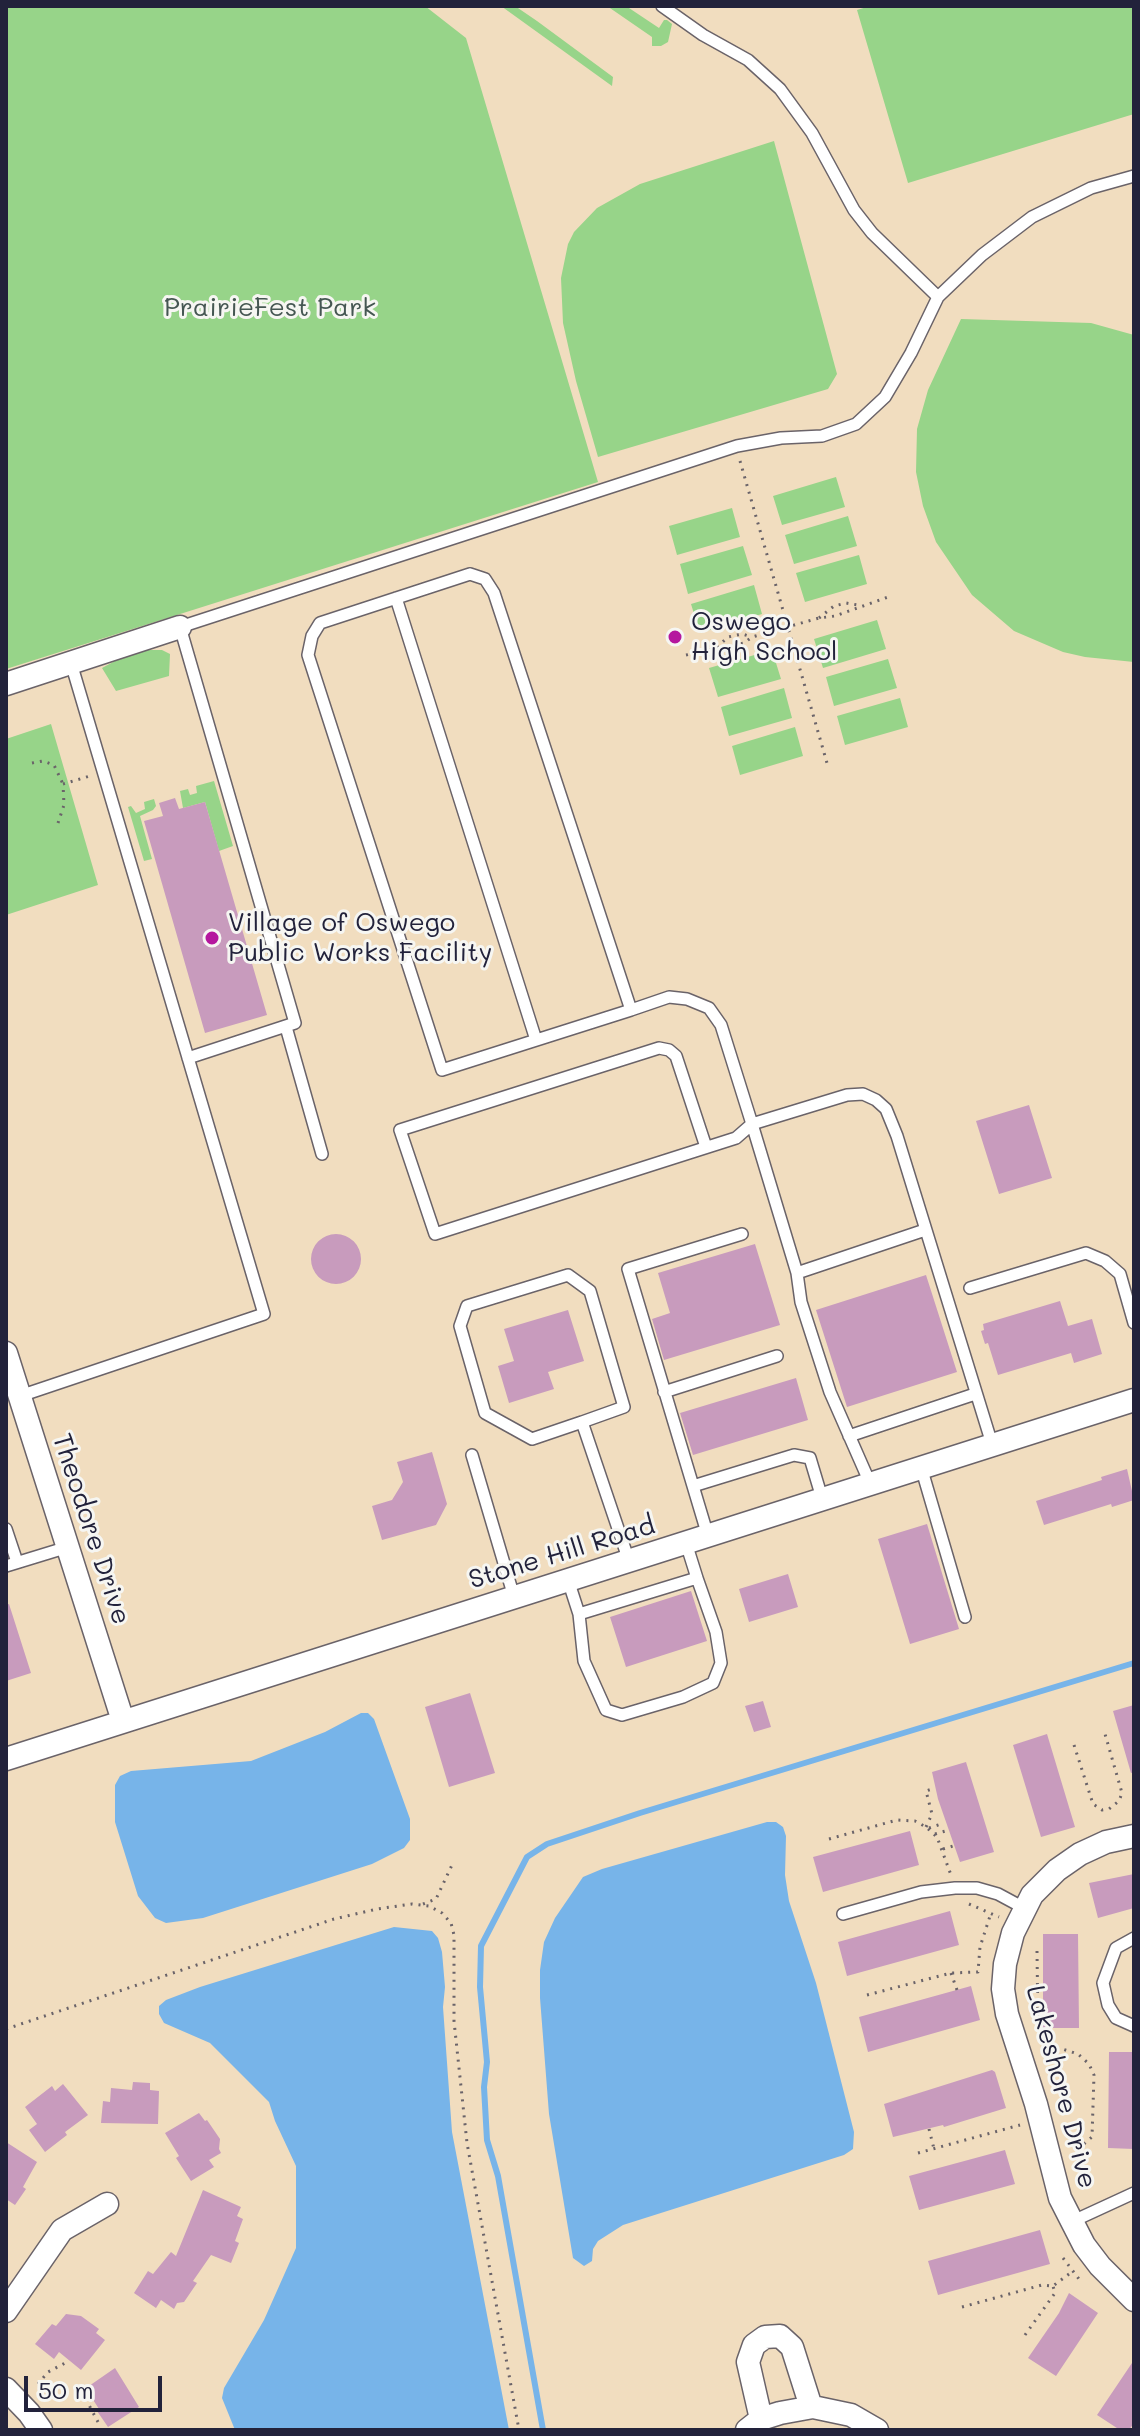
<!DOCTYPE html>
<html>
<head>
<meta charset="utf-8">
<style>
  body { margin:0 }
  #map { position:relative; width:1140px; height:2436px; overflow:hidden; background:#f1ddbf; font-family:Mali,sans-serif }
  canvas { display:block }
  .frame { position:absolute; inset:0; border:8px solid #22223b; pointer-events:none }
  .scale { position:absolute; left:24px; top:2376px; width:138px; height:36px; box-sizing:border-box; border:4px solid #22223b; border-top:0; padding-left:10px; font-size:24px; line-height:28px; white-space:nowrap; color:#22223b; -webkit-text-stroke:6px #f6f6f2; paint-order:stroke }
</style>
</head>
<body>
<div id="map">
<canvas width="1140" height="2436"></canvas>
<div class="frame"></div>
<div class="scale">50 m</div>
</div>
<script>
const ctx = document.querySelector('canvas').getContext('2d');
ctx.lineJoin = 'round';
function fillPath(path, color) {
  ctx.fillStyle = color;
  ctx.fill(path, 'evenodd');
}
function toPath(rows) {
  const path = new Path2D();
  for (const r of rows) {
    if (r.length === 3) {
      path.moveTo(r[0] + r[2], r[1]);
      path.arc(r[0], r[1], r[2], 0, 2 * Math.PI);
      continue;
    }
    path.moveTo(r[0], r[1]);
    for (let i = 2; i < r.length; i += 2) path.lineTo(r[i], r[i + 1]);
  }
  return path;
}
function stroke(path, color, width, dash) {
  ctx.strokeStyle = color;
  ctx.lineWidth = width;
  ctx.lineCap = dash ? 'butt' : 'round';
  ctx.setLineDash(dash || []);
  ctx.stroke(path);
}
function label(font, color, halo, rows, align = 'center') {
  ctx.font = font + ' Mali,sans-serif';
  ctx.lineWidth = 6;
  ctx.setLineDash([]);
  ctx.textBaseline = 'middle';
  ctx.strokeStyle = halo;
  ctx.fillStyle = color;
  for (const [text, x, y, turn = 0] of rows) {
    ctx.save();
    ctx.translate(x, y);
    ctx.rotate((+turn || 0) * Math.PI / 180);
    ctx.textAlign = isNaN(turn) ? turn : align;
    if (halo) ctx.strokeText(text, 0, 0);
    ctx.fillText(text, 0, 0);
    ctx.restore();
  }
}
fillPath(toPath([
  [6,6,425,6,466,38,598,482,6,669],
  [501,6,515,6,537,21,613,77,612,86],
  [607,6,626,6,659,28,664,20,667,20,672,24,668,42,661,46,652,46,652,37],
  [870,6,1134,6,1134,114,908,183,857,10],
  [774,141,837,374,828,389,598,457,576,381,563,323,561,278,568,244,574,232,597,208,640,184],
  [961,319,1091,323,1134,335,1134,662,1085,657,1063,652,1014,631,972,595,936,542,923,506,916,472,917,429,928,390],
  [836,477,845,507,782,525,773,496],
  [732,508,740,537,677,555,669,526],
  [848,516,857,546,794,564,785,535],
  [743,546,752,575,688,594,680,564],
  [859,555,867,584,805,602,796,573],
  [754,585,762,614,700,633,691,604],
  [877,620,886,649,823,668,814,639],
  [148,650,162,650,170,654,169,676,116,691,102,668,115,661],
  [772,650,781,679,718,697,709,668],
  [888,659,897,688,834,706,826,677],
  [784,688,792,718,729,736,721,707],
  [900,698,908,727,845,745,837,716],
  [51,724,98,885,6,915,6,739],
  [795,727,803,756,740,775,732,746],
  [214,781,233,846,219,851,205,802,183,808,180,791,188,789,190,795,197,793,196,786],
  [154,799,156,806,153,810,140,816,152,859,144,861,128,807,131,806,136,813,145,809,144,802]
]), '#97d489');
fillPath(toPath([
  [361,1713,368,1713,374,1719,410,1819,410,1840,404,1848,372,1864,203,1918,166,1923,155,1918,138,1896,115,1822,115,1785,120,1776,131,1771,251,1761,325,1732],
  [767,1822,776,1822,783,1827,786,1836,785,1875,789,1901,816,1983,854,2132,853,2149,844,2155,623,2225,598,2241,593,2249,592,2261,584,2266,573,2258,549,2114,540,1998,540,1970,544,1942,555,1918,583,1877,602,1869],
  [394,1927,432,1931,438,1938,442,1952,445,1987,443,2007,452,2132,509,2430,235,2430,222,2398,224,2388,264,2320,296,2248,296,2166,275,2121,269,2102,210,2043,164,2023,159,2014,159,2006,166,2000,200,1987]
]), '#77b4e9');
stroke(toPath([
  [543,2430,498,2176,487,2140,484,2087,487,2062,480,1987,481,1946,527,1857,547,1844,640,1813,1134,1663]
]), '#77b4e9', 6);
fillPath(toPath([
  [175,798,179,809,205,802,267,1015,205,1033,144,821,163,816,159,803],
  [1029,1105,1052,1178,999,1194,976,1121],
  [336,1259,25],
  [755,1244,780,1325,664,1360,652,1319,670,1313,658,1273],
  [926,1275,957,1372,847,1407,816,1310],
  [1060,1301,1068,1326,1092,1319,1102,1354,1074,1363,1071,1353,998,1375,988,1343,985,1344,981,1331,984,1330,983,1324],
  [568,1310,584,1361,548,1372,554,1389,509,1403,498,1366,514,1361,504,1329],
  [796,1378,808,1420,693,1455,680,1413],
  [432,1452,447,1504,436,1525,382,1540,372,1506,392,1500,403,1482,397,1462],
  [1127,1469,1134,1500,1112,1507,1111,1504,1044,1525,1036,1501,1102,1480,1101,1477],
  [927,1524,959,1629,910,1644,878,1539],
  [788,1574,798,1607,749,1622,739,1589],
  [691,1591,707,1641,626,1667,610,1617],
  [9,1604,31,1673,6,1681,6,1605],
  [470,1693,495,1773,449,1787,425,1707],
  [763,1701,771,1727,754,1732,745,1706],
  [1134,1705,1134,1772,1131,1773,1113,1711],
  [1047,1734,1075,1827,1041,1837,1013,1745],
  [966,1762,994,1852,960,1862,938,1799,932,1772],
  [910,1831,919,1865,823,1892,813,1857],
  [1134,1874,1134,1908,1098,1918,1089,1883],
  [950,1911,959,1945,847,1976,838,1942],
  [1043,1934,1078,1934,1079,2028,1043,2028],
  [971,1986,980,2020,868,2052,859,2017],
  [1109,2052,1134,2052,1134,2149,1108,2148],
  [992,2070,995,2072,1006,2108,944,2127,943,2125,893,2137,884,2104],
  [133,2082,150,2083,150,2090,159,2091,158,2124,101,2123,103,2101,110,2102,111,2088,132,2090],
  [63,2084,88,2115,65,2132,67,2135,45,2152,29,2130,37,2124,25,2107,52,2086,55,2091],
  [199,2113,205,2121,207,2120,220,2139,219,2149,221,2153,209,2160,214,2167,191,2181,176,2158,179,2156,165,2133],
  [6,2142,37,2162,23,2187,26,2189,15,2205,6,2199],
  [1005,2150,1015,2184,919,2210,909,2176],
  [203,2190,241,2207,237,2216,243,2219,235,2241,239,2243,231,2263,211,2255,193,2281,197,2283,184,2302,177,2303,174,2309,161,2300,156,2308,134,2293,148,2271,153,2274,171,2252,176,2256],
  [1040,2230,1050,2264,938,2295,928,2261],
  [1069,2293,1098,2313,1056,2376,1028,2358,1059,2313],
  [66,2314,81,2316,99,2329,96,2333,105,2340,81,2370,59,2352,54,2359,35,2344,52,2324,56,2326],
  [1134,2360,1134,2423,1129,2430,1120,2430,1097,2415],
  [115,2368,139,2407,108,2427,97,2411,99,2409,90,2395,93,2393,89,2386]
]), '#c89bbd');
const lane = toPath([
  [662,6,703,35,748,60,780,89,812,133,854,210,872,233,938,297],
  [470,574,485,579,494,593,631,1010,442,1070,308,655,312,636,320,623,470,574],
  [396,598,536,1040],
  [631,1010,669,997,687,999,709,1008,721,1025,752,1124,736,1138,435,1234,400,1130,659,1048,669,1050,676,1056,706,1147],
  [286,1027,322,1154],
  [188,1058,295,1023,180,627,737,446,781,438,822,436,856,424,885,397,911,353,938,297,982,255,1032,217,1091,188,1134,176],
  [925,1230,797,1273,752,1124,847,1095,863,1094,876,1100,886,1109,897,1136,992,1444],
  [797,1273,801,1302,830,1392,870,1483],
  [970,1288,1086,1253,1105,1261,1120,1274,1134,1323],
  [664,1392,777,1356],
  [20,1396,264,1314,71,663],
  [582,1422,532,1439,485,1413,460,1326,467,1306,568,1275,590,1291,624,1407,582,1422,629,1561],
  [849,1436,975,1394],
  [472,1455,514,1597],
  [921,1467,965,1617],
  [693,1486,794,1455,810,1458,822,1498],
  [6,1529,17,1562],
  [708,1536,628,1269,742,1234],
  [6,1566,68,1547],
  [568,1580,579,1614,697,1578,686,1543],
  [579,1614,584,1661,606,1710,622,1715,683,1697,713,1683,721,1663,716,1632,697,1578],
  [843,1914,921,1892,955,1888,977,1888,998,1894,1024,1908],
  [1134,1938,1116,1948,1103,1983,1108,2005,1116,2018,1134,2026],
  [1071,2222,1134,2193]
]);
const street = toPath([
  [6,684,180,627],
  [6,1353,123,1721],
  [6,1759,1134,1400],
  [1134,1836,1106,1842,1080,1854,1057,1870,1032,1895,1013,1933,1005,1964,1003,1989,1007,2014,1036,2104,1060,2198,1084,2245,1100,2266,1134,2300],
  [6,2311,62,2230,107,2204],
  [6,2389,29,2413,41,2430],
  [761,2419,748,2362,754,2345,765,2337,780,2336,792,2347,811,2407],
  [747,2430,761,2419,780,2413,813,2407,851,2415,877,2430]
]);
stroke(lane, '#6a6369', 14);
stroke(street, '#6a6369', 25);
stroke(toPath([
  [740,461,827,763],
  [819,618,834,606,846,603,858,605],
  [717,647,728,637,742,634,752,637],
  [686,655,744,643,752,637,819,618,835,616,891,596],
  [32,763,43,761,54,765,63,784],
  [58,823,64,805,63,784,90,776],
  [1074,1745,1093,1804,1102,1810,1109,1809,1119,1801,1122,1793,1105,1734],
  [926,1827,932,1814,926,1791,935,1788],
  [929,1828,944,1823],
  [935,1834,949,1830],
  [829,1839,897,1820,915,1821,926,1827,937,1837,951,1875],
  [943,1849,953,1846],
  [423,1904,436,1899,452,1865],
  [969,1904,999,1917],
  [1037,1951,1038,2026,1046,2052],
  [951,1973,957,1990],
  [867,1995,951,1973,978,1972,980,1947,991,1913],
  [6,2029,334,1919,377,1909,412,1904,429,1906,442,1913,451,1923,454,1935,454,2021,467,2143,519,2430],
  [1049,2051,1059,2048,1078,2054,1089,2064,1094,2075,1092,2137,1077,2150],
  [929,2129,934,2149],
  [918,2153,1020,2125],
  [1063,2258,1082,2283],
  [962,2307,1042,2285,1053,2286,1073,2271],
  [1025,2335,1055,2293,1053,2286],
  [38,2384,48,2372,69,2361],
  [92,2399,89,2405,98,2422]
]), '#6a6369', 3, [2, 6]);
stroke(lane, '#fff', 11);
stroke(street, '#fff', 22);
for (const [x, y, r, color] of [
  [675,637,8,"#b5179e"],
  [212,938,8,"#b5179e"]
]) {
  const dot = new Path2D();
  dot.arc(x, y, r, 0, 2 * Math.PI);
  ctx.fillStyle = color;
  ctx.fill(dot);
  stroke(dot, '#f6f6f2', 3);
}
label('26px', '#455752', '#f6f6f2', [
  ["PrairieFest Park",270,308]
]);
label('26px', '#22223b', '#f6f6f2', [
  ["Oswego",691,622],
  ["High School",691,652],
  ["Village of Oswego",228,923],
  ["Public Works Facility",228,953]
], 'left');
label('26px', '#22223b', '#f6f6f2', [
  ["Theodore Drive",91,1529,72],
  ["Stone Hill Road",562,1553,-17],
  ["Lakeshore Drive",1061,2087,75]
]);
</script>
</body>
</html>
